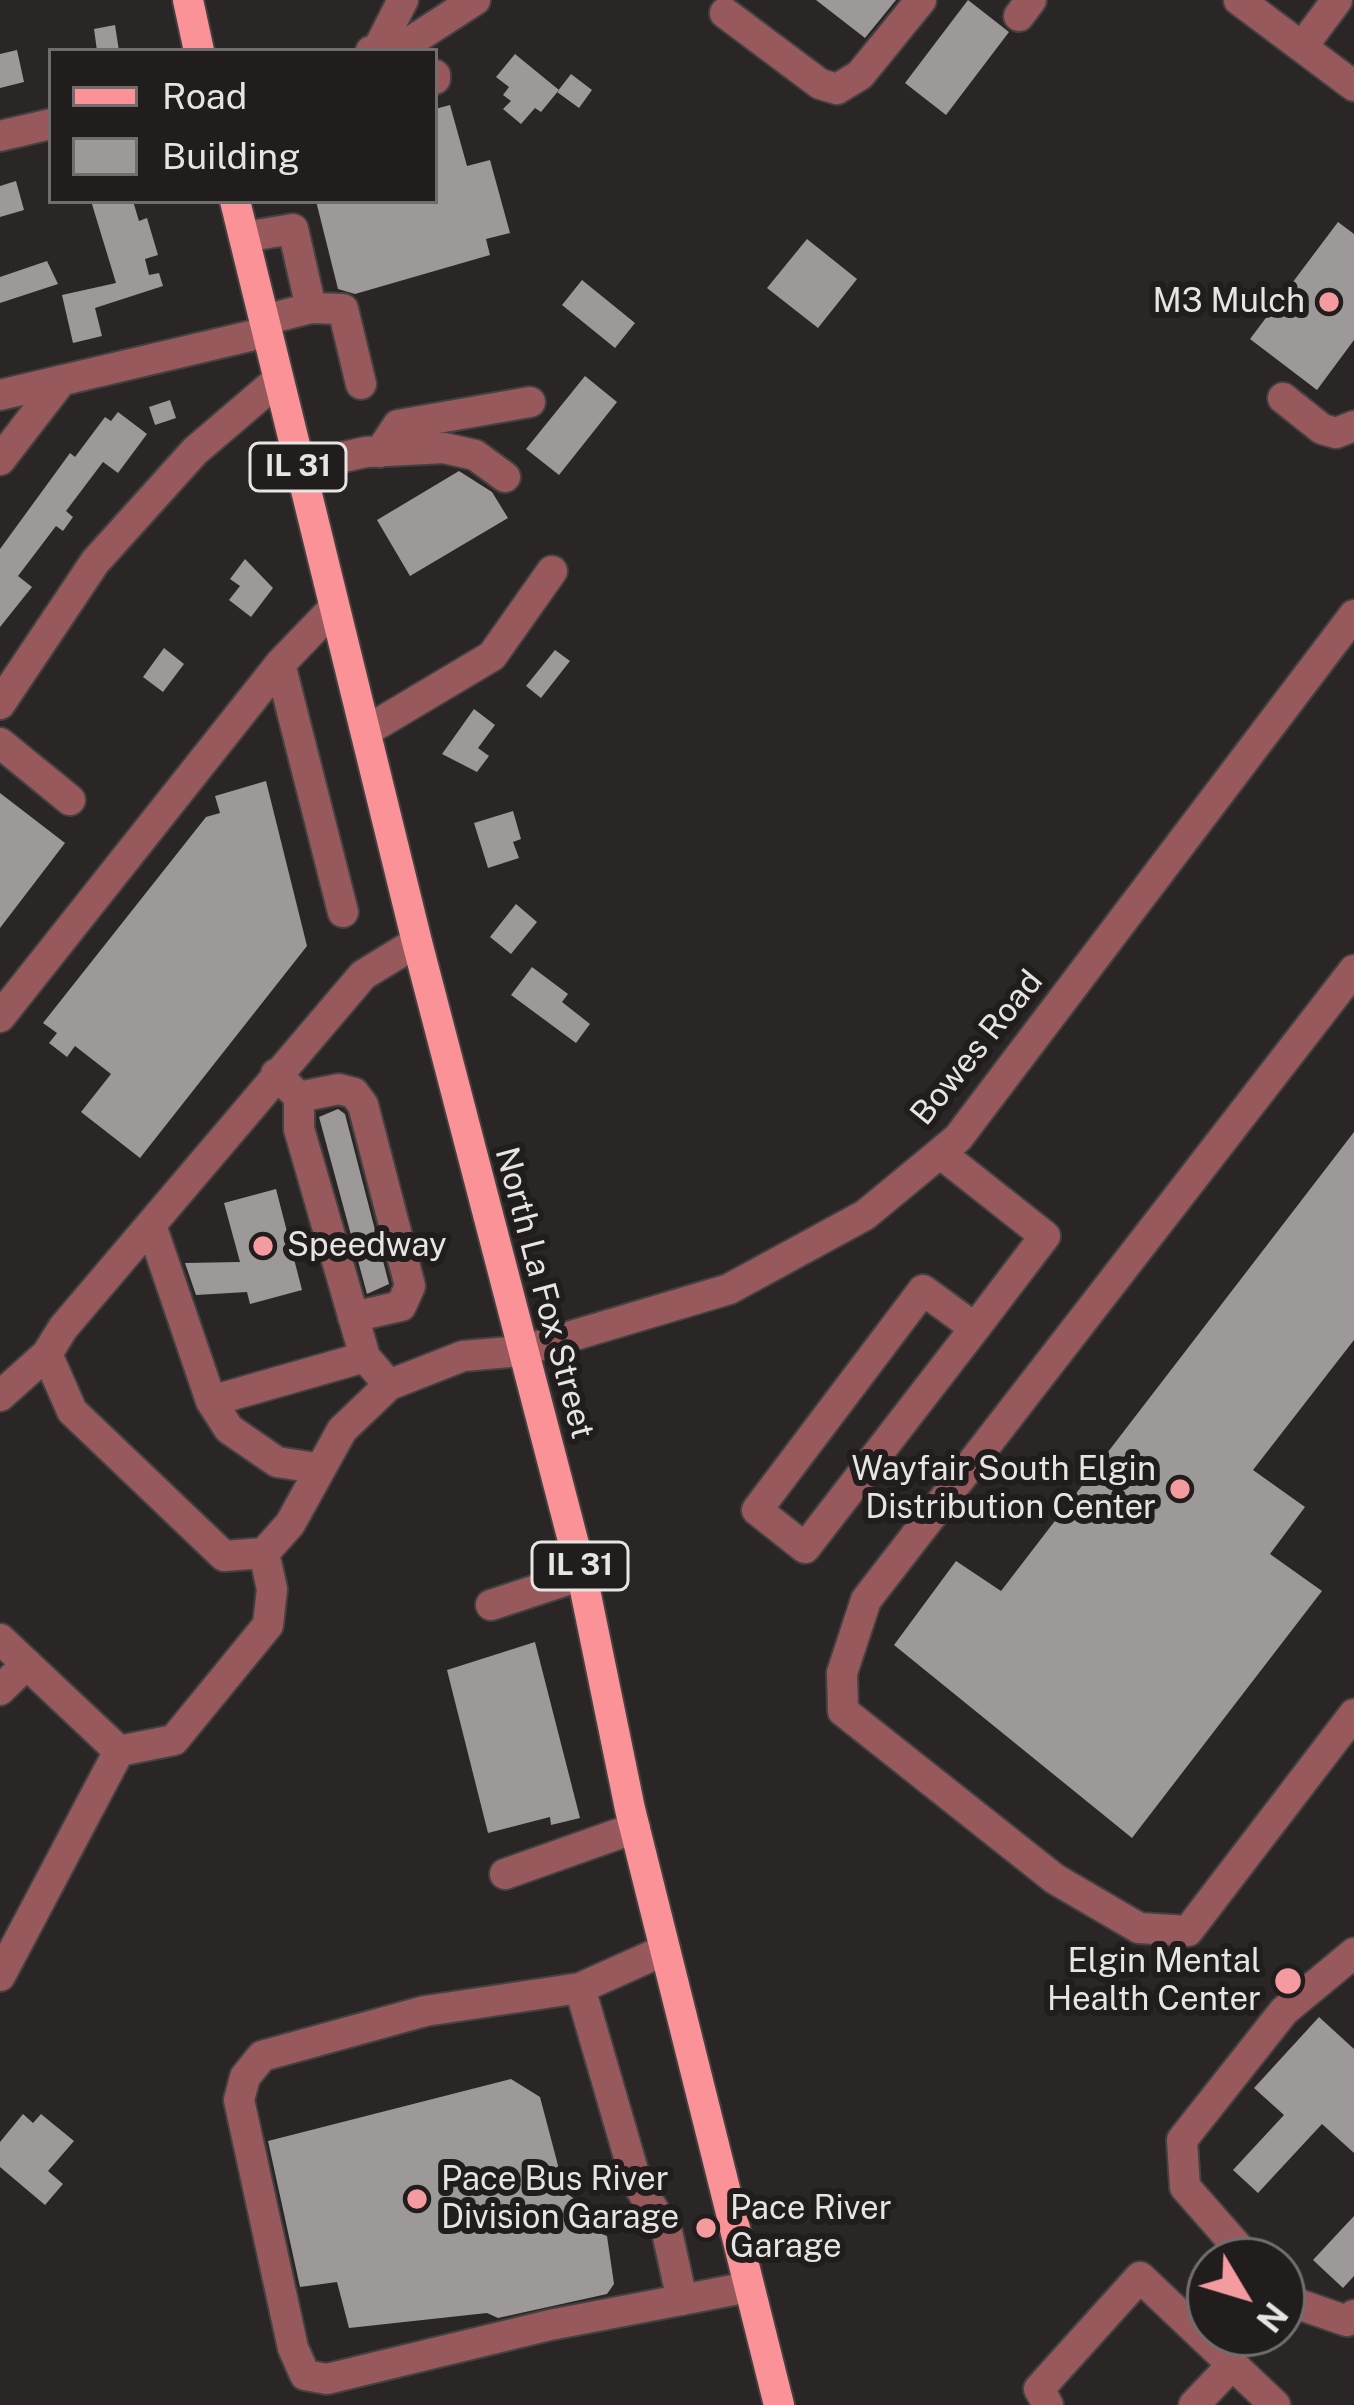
<!DOCTYPE html>
<html>
<head>
<meta charset="utf-8">
<style>
  body { margin:0 }
  #map { position:relative; width:1354px; height:2405px; overflow:hidden; background:#2a2626; font-family:"Public Sans",sans-serif }
  canvas { display:block }
  .legend { position:absolute; left:48px; top:48px; width:390px; height:156px; box-sizing:border-box; background:#211d1d; border:3px solid #706d6d; margin:0; padding:15px 21px; list-style:none; font-size:36px; color:#e7e4e4 }
  .legend li { display:flex; align-items:center; gap:24px; height:60px }
  .legend b { width:60px; border:3px solid #706d6d }
  .north { position:absolute; left:1186px; top:2237px; width:120px; height:120px; box-sizing:border-box; background:#211d1d; border:3px solid #706d6d; border-radius:50%; rotate:128deg; font-size:33px; font-weight:700; line-height:48px; text-align:center; color:#e7e4e4 }
  .north::after { content:''; display:block; margin:auto; width:42px; height:54px; background:#f49b9f; clip-path:polygon(50% 0,100% 100%,50% 72%,0 100%) }
</style>
</head>
<body>
<div id="map">
<canvas width="1354" height="2405"></canvas>
<ul class="legend">
<li><b style="height:15px;background:#fa9298"></b>Road</li>
<li><b style="height:33px;background:#9d9999"></b>Building</li>
</ul>
<div class="north">N</div>
</div>
<script>
const ctx = document.querySelector('canvas').getContext('2d');
ctx.lineJoin = 'round';
function fillPath(path, color) {
  ctx.fillStyle = color;
  ctx.fill(path, 'evenodd');
}
function toPath(rows) {
  const path = new Path2D();
  for (const r of rows) {
    path.moveTo(r[0], r[1]);
    for (let i = 2; i < r.length; i += 2) path.lineTo(r[i], r[i + 1]);
  }
  return path;
}
function stroke(path, color, width, dash) {
  ctx.strokeStyle = color;
  ctx.lineWidth = width;
  ctx.lineCap = dash ? 'butt' : 'round';
  ctx.setLineDash(dash || []);
  ctx.stroke(path);
}
function label(font, color, halo, rows, align = 'center') {
  ctx.font = font + ' "Public Sans",sans-serif';
  ctx.lineWidth = 12;
  ctx.setLineDash([]);
  ctx.textBaseline = 'middle';
  ctx.strokeStyle = halo;
  ctx.fillStyle = color;
  for (const [text, x, y, turn = 0] of rows) {
    ctx.save();
    ctx.translate(x, y);
    ctx.rotate((+turn || 0) * Math.PI / 180);
    ctx.textAlign = isNaN(turn) ? turn : align;
    if (halo) ctx.strokeText(text, 0, 0);
    ctx.fillText(text, 0, 0);
    ctx.restore();
  }
}
fillPath(toPath([
  [816,0,896,0,865,38],
  [968,0,1009,32,946,115,905,83],
  [115,25,119,51,97,51,94,29],
  [17,50,24,82,0,88,0,54],
  [515,54,559,90,541,112,535,108,521,124,503,109,511,101,503,95,509,87,496,77],
  [571,74,592,90,579,108,557,92],
  [450,105,467,166,490,160,510,233,486,239,490,255,355,294,338,289,316,201,435,201,435,109],
  [16,181,24,210,0,217,0,186],
  [91,201,133,201,139,221,147,218,158,255,145,259,149,275,159,273,163,286,95,308,102,336,73,343,62,295,116,283],
  [1338,222,1354,234,1354,340,1317,390,1250,339],
  [807,239,857,279,818,328,767,288],
  [47,261,58,284,0,303,0,277],
  [582,280,635,323,615,348,562,305],
  [585,376,617,402,559,475,526,449],
  [170,400,176,418,155,425,149,407],
  [118,412,147,434,118,473,103,462,66,511,73,517,63,531,56,526,18,576,32,587,0,627,0,549,70,453,75,457,105,417,111,421],
  [459,471,492,492,508,518,410,576,377,520],
  [245,559,273,588,251,617,229,600,240,586,230,579],
  [164,648,184,664,163,692,143,677],
  [555,650,570,661,541,698,526,686],
  [474,709,495,725,478,748,489,756,477,772,442,754],
  [266,781,307,946,140,1158,81,1112,111,1074,75,1046,67,1057,49,1043,57,1033,43,1023,206,817,220,813,215,796],
  [0,793,65,843,0,928],
  [513,811,521,839,513,842,519,858,488,868,474,823],
  [516,904,537,922,511,954,490,937],
  [532,967,568,994,562,1002,590,1024,576,1043,511,995],
  [338,1109,345,1114,389,1284,367,1294,319,1117],
  [1354,1132,1354,1340,1253,1470,1305,1507,1270,1554,1322,1591,1132,1838,894,1645,956,1561,1001,1591],
  [276,1189,302,1290,250,1304,247,1292,196,1295,185,1263,240,1262,224,1203],
  [535,1642,580,1818,551,1825,550,1817,488,1833,447,1670],
  [1319,2017,1354,2049,1354,2153,1322,2124,1258,2193,1233,2170,1284,2115,1254,2088],
  [511,2079,540,2097,565,2192,584,2206,589,2229,607,2236,614,2284,607,2294,498,2318,487,2313,349,2328,337,2282,300,2287,268,2141],
  [23,2114,33,2123,41,2114,74,2141,48,2171,63,2184,45,2205,0,2167,0,2142],
  [1354,2216,1354,2276,1343,2288,1313,2260]
]), '#9d9999');
const minor = toPath([
  [1239,0,1354,86],
  [725,13,820,84,837,89,860,75,921,0],
  [1019,16,1031,0],
  [1302,47,1337,0],
  [378,49,403,0],
  [371,51,410,42,475,0],
  [435,75,435,79],
  [0,136,51,124],
  [244,237,293,229,311,308],
  [264,320,311,308,343,309,361,384],
  [0,395,267,332],
  [1283,398,1322,429,1336,433,1354,426],
  [380,452,398,425,530,402],
  [0,460,61,381],
  [298,467,366,452,444,448,475,455,505,477],
  [280,664,343,912],
  [0,704,95,562,195,451,278,380],
  [366,731,492,656,552,571],
  [0,743,70,800],
  [417,942,363,975,63,1328,47,1354,72,1411,224,1556,264,1553,290,1524,342,1430,389,1385,463,1356,521,1351,729,1289,865,1215,940,1153,958,1138,1354,615],
  [1354,970,866,1600,842,1673,843,1711,1055,1879,1139,1928,1188,1931,1354,1714],
  [0,1017,280,664,333,609],
  [276,1074,299,1097,299,1129,365,1357,389,1385],
  [299,1097,339,1089,354,1093,363,1105,410,1286,401,1306,353,1317],
  [940,1153,1045,1236,975,1328,805,1548,757,1510,923,1290,975,1328],
  [152,1228,211,1401,229,1429,277,1462,316,1468],
  [0,1396,47,1354],
  [211,1401,365,1357],
  [491,1605,582,1575],
  [0,1639,119,1751,174,1740,268,1625,272,1589,264,1553],
  [0,1690,27,1664],
  [505,1874,635,1828],
  [665,1950,580,1988,636,2181,667,2232,682,2300],
  [0,1976,119,1751],
  [580,1988,425,2011,262,2056,245,2077,239,2100,293,2348,305,2375,327,2379,550,2325,749,2287],
  [1250,2261,1185,2187,1182,2140,1284,2011,1354,1953],
  [1282,2291,1295,2303,1347,2321,1354,2315],
  [1048,2405,1039,2389,1140,2277,1275,2405],
  [1194,2405,1233,2364]
]);
const major = toPath([
  [188,0,199,51],
  [235,201,417,942,582,1575,630,1809,779,2405]
]);
stroke(minor, '#444141', 34);
stroke(major, '#444141', 34);
stroke(minor, '#98595d', 30);
stroke(major, '#fa9298', 30);
for (const [x, y, r, color] of [
  [1329,302,12,"#f49b9f"],
  [263,1246,12,"#f49b9f"],
  [1180,1489,12,"#f49b9f"],
  [1288,1981,15,"#f49b9f"],
  [417,2199,12,"#f49b9f"],
  [706,2228,12,"#f49b9f"]
]) {
  const dot = new Path2D();
  dot.arc(x, y, r, 0, 2 * Math.PI);
  ctx.fillStyle = color;
  ctx.fill(dot);
  stroke(dot, '#211d1d', 4.5);
}
for (const [x, y, w] of [
  [298,467,96],
  [580,1566,96]
]) {
  const box = new Path2D();
  box.roundRect(x - w / 2, y - 24, w, 48, 9);
  ctx.fillStyle = '#211d1d';
  ctx.fill(box);
  stroke(box, '#e7e4e4', 3);
}
label('bold 30px', '#e7e4e4', null, [
  ["IL 31",298,467],
  ["IL 31",580,1566]
]);
label('33px', '#e7e4e4', '#211d1d', [
  ["M3 Mulch",1305,302],
  ["Speedway",287,1246,"left"],
  ["Wayfair South Elgin",1156,1470],
  ["Distribution Center",1156,1508],
  ["Elgin Mental",1261,1962],
  ["Health Center",1261,2000],
  ["Pace Bus River",441,2180,"left"],
  ["Division Garage",441,2218,"left"],
  ["Pace River",730,2209,"left"],
  ["Garage",730,2247,"left"]
], 'right');
label('33px', '#e7e4e4', '#211d1d', [
  ["Bowes Road",977,1048,-51],
  ["North La Fox Street",544,1293,75]
]);
</script>
</body>
</html>
